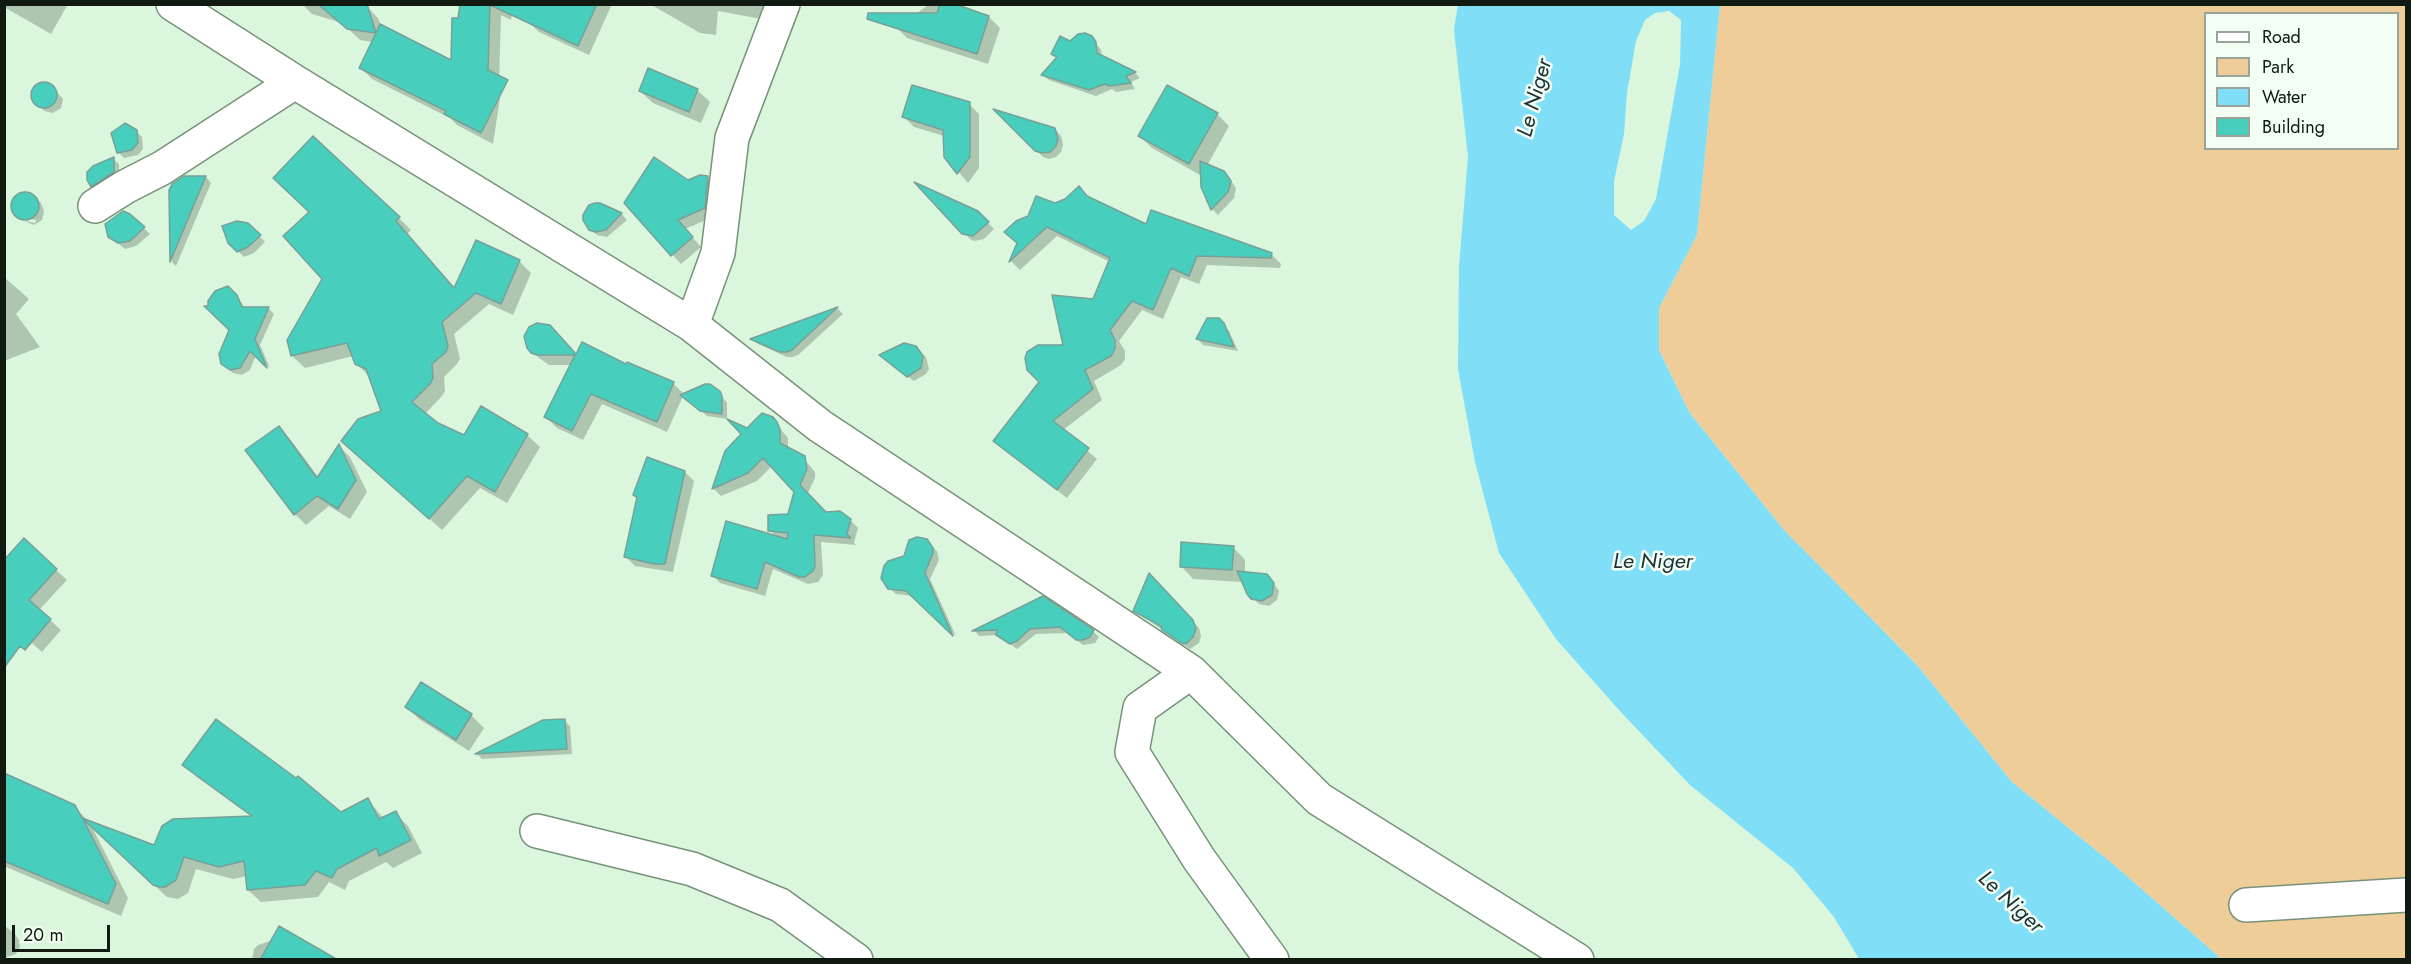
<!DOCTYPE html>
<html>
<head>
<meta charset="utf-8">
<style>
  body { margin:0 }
  #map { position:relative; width:2411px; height:964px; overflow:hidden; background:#daf7dd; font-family:Jost,sans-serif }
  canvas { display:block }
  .frame { position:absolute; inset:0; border:6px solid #101a11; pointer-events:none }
  .legend { position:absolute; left:2204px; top:12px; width:195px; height:138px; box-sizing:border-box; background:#f4fff4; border:2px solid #99a399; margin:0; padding:8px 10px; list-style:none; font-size:18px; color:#101a11 }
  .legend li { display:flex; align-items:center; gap:12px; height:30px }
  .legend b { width:30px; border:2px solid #99a399 }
  .scale { position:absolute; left:12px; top:925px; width:98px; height:27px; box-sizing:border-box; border:3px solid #101a11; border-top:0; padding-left:8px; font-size:18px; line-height:21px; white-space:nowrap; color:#101a11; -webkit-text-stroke:4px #f4fff4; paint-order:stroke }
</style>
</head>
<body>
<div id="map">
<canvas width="2411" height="964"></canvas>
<div class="frame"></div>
<ul class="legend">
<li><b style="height:8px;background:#fff"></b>Road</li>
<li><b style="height:16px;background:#efcd98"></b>Park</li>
<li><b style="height:16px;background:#81def7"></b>Water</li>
<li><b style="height:16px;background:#48cebc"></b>Building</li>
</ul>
<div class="scale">20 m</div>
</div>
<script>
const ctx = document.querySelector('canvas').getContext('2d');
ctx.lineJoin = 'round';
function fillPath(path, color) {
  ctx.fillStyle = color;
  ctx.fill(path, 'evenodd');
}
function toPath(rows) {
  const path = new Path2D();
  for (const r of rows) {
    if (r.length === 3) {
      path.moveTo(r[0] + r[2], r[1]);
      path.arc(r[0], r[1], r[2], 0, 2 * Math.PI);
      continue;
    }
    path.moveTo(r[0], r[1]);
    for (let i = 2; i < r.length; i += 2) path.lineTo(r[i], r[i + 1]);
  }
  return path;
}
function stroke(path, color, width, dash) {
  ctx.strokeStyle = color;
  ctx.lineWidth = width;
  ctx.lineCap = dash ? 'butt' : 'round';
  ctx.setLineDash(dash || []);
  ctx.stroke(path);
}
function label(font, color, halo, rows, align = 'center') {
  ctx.font = font + ' Jost,sans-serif';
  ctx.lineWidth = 5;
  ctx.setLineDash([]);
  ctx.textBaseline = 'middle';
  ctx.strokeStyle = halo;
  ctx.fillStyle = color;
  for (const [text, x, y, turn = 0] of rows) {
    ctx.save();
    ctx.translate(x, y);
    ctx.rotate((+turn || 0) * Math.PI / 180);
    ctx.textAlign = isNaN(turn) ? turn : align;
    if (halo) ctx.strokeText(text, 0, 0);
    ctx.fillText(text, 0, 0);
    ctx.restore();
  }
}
fillPath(toPath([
  [1720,5,2406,5,2406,959,2220,959,2217,955,2113,864,2012,782,1917,665,1784,530,1689,412,1659,350,1659,308,1697,235],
  [2206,14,2398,14,2398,148,2206,148]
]), '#efcd98');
fillPath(toPath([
  [1458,4,1720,5,1697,235,1659,308,1659,350,1689,412,1784,530,1917,665,2012,782,2113,864,2217,955,2220,959,1859,959,1834,917,1793,868,1690,785,1618,709,1556,639,1499,553,1475,462,1458,369,1459,266,1468,157,1454,30],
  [1669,11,1681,20,1680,64,1656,199,1644,221,1631,230,1614,215,1614,181,1624,134,1627,93,1636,41,1645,20,1655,13]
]), '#81def7');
fillPath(toPath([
  [4,4,68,4,51,34,4,7],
  [302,4,364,4,378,18,381,26,452,62,461,4,514,4,511,20,501,15,499,82,502,85,493,144,457,125,450,118,372,79,360,67,373,42,360,40,342,23,312,14],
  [537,4,612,4,589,55,539,32,528,22],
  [650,4,770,4,767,20,718,11,716,35,700,33],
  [930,4,950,4,989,17,1000,28,988,64,907,38,896,27],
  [1091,37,1101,50,1102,57,1135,73,1140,78,1131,82,1135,89,1116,92,1112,89,1096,96,1049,80,1043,75,1058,59,1052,54,1071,43],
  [42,83,51,85,63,99,61,108,53,113,44,111,33,97,34,88],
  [697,90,710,102,701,123,653,103,640,91],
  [969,104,979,114,979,168,968,183,945,156,944,136,914,127,904,117],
  [999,113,1055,129,1061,136,1063,145,1061,152,1056,157,1049,159,1043,157],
  [1217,114,1229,126,1207,166,1230,179,1236,188,1234,198,1218,215,1212,209,1202,186,1202,176,1152,148,1140,136],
  [136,131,142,137,143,149,138,155,124,158,118,152],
  [113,159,119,164,119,178,98,191,92,186],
  [206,177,211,183,176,266,172,262,170,190,184,178],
  [708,178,717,187,713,217,685,229,701,247,681,264,626,203,688,181],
  [920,187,977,212,994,229,984,239,974,241,970,239],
  [22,194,35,197,41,203,44,211,42,220,34,225,22,220,35,223,36,220,18,216,13,208,16,197],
  [1089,198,1147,226,1271,254,1281,264,1280,268,1207,265,1199,284,1181,277,1163,319,1142,310,1119,341,1125,351,1125,359,1121,365,1094,381,1102,400,1063,430,1097,459,1067,498,995,441,1065,346,1094,301,1110,262,1057,236,1020,270,1011,261,1018,244,1055,205],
  [600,205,622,214,627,220,607,237,597,235,587,225],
  [130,215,150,234,136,246,125,249,109,236],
  [399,218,411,230,407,234,455,289,519,261,531,273,513,315,489,304,454,334,460,359,457,364,444,377,445,391,442,396,425,414,438,424,465,436,527,435,540,447,507,503,480,488,442,530,355,453,383,412,369,376,356,363,353,356,305,368,292,356,288,340],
  [248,224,265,242,254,253,244,257,229,242],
  [4,277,29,299,16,314,40,347,4,361],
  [227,288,242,303,244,308,268,308,274,314,260,345,270,368,256,355,250,370,242,375,233,373,226,367,231,330],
  [838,309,843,314,798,355,793,357,787,357,758,344,753,339],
  [1218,319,1229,331,1238,351,1203,345,1197,339],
  [530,328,576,356,627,366,673,383,685,395,719,392,727,403,727,419,707,416,683,396,667,432,602,404,583,440,557,428,546,417,572,365,549,365,539,358,528,347],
  [916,347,926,357,929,369,926,374,914,381,887,361],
  [772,419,788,438,788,448,799,453,815,472,815,478,807,495,825,514,850,520,858,528,854,543,856,545,821,542,823,575,818,582,808,584,773,569,765,596,720,583,712,575,777,538,770,530,790,516,795,491,772,466,757,481,721,496,713,488,726,452,747,430],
  [278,428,290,439,319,478,339,446,350,457,367,492,350,519,329,506,306,525,295,514],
  [685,472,694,481,673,572,635,566,626,557,638,498,635,495],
  [930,544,937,551,939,560,930,579,956,636,913,596,896,594,889,588],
  [1233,547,1245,560,1245,574,1273,582,1279,591,1277,600,1269,606,1259,604,1248,594,1243,582,1193,579,1181,566],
  [56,570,67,580,39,610,61,630,42,652,4,618],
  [1149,576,1199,628,1201,636,1199,643,1190,649,1135,611],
  [1042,598,1093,631,1099,637,1095,643,1083,645,1067,633,1036,634,1017,649,998,635,979,636,975,631],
  [421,684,471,715,484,728,469,751,419,719,407,707],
  [564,720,570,726,572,754,482,759,477,754,544,721],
  [184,764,341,813,368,800,384,819,395,813,408,826,422,853,393,868,386,862,349,881,345,890,329,882,318,897,261,902,248,890,247,876,233,879,196,869,188,893,178,899,167,897,92,827,128,898,121,916,4,866,4,775,74,806,89,822,154,847,252,817,197,777],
  [4,925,15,934,19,940,20,947,16,954,4,958],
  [273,940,335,960,252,960,254,949,258,945]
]), '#0003');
const building = toPath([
  [318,4,367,4,376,33,380,24,451,60,452,18,458,18,460,4,597,4,578,46,490,5,488,70,508,80,481,133,444,114,446,111,359,68,376,33,347,29,318,4],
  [940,4,955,4,989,16,977,54,867,19,868,13,937,13,940,4],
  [1085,33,1092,36,1096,42,1097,53,1136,72,1126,76,1131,83,1109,86,1105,84,1089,90,1041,75,1057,57,1051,54,1060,36,1070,41,1078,34,1085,33],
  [648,68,698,89,689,112,639,91,648,68],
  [44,95,13],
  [912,85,970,102,970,157,957,174,944,157,943,130,902,117,912,85],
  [1167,85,1218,113,1189,164,1138,136,1167,85],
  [993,109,1055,128,1058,139,1056,146,1050,152,1042,153,1035,151,993,109],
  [125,123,137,130,138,143,132,150,117,153,111,133,125,123],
  [313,136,400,217,396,221,454,288,476,240,520,260,501,304,476,293,442,322,448,346,446,352,432,364,433,378,430,384,412,402,438,423,464,435,481,406,528,434,495,492,467,476,429,519,341,441,358,419,381,411,366,369,355,364,347,343,291,356,287,340,322,279,283,236,309,212,273,178,313,136],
  [114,157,114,172,91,187,87,180,87,172,93,166,114,157],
  [654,157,688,180,700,175,708,176,705,208,678,220,693,237,671,256,624,203,654,157],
  [1200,161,1224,171,1231,181,1228,192,1211,210,1201,187,1200,161],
  [184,176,206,176,170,262,169,190,172,184,184,176],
  [914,182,978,211,989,222,973,236,962,234,914,182],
  [1079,186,1087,196,1146,224,1151,210,1272,253,1271,258,1197,256,1189,276,1171,268,1153,310,1132,301,1110,330,1115,340,1115,349,1111,356,1085,370,1093,389,1053,421,1089,448,1057,490,993,441,1039,382,1027,370,1025,358,1027,352,1038,345,1063,345,1052,295,1093,299,1110,258,1047,227,1009,262,1017,243,1004,232,1016,221,1028,216,1036,196,1055,203,1065,199,1079,186],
  [25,206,14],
  [595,203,600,203,622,213,606,230,595,232,589,230,583,220,583,215,589,205,595,203],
  [123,211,130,214,145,227,130,241,118,243,108,237,105,224,123,211],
  [237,221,248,223,261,235,248,247,237,252,228,243,222,226,237,221],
  [228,286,237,295,242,307,269,307,255,339,267,368,250,351,240,368,230,370,221,364,219,354,229,330,204,306,208,306,208,301,215,291,228,286],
  [838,307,792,350,787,352,780,352,750,339,838,307],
  [1207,318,1219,318,1224,323,1234,347,1196,339,1207,318],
  [537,323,550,325,576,354,582,342,626,364,627,362,674,382,657,422,591,394,572,431,544,417,575,355,537,355,531,353,527,348,524,336,529,327,537,323],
  [904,343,916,346,923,356,921,368,907,377,879,355,904,343],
  [705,384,710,384,720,391,722,396,722,414,700,411,680,395,705,384],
  [762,413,773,417,777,422,780,429,780,443,805,456,807,469,800,485,826,512,840,511,851,519,847,534,851,538,814,535,815,566,813,571,805,577,799,577,765,562,757,589,711,576,726,521,787,539,788,533,768,531,768,515,788,514,794,492,763,458,748,473,712,489,725,451,741,434,727,419,747,428,762,413],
  [279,426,317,478,339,444,356,480,338,509,317,496,294,515,245,450,279,426],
  [647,457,685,471,665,564,654,564,624,557,637,497,633,495,647,457],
  [917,537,927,539,933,548,933,553,925,573,953,636,906,591,888,589,881,578,884,566,888,561,904,556,909,540,917,537],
  [24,538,57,569,29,600,51,619,25,650,20,646,4,668,4,560,24,538],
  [1181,542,1234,546,1232,570,1180,567,1181,542],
  [1237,571,1267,574,1274,583,1272,595,1262,601,1251,599,1247,594,1237,571],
  [1149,573,1193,620,1196,629,1193,637,1187,643,1183,644,1162,630,1161,626,1133,611,1149,573],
  [1043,596,1094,630,1090,637,1083,640,1076,640,1060,627,1030,629,1017,641,1010,644,996,635,997,630,972,631,1043,596],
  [421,682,472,714,456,740,405,707,421,682],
  [216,719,296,778,298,776,341,812,368,798,379,819,396,811,411,840,379,856,377,848,337,869,332,878,316,871,305,885,247,890,244,861,219,867,184,857,176,880,165,887,159,887,153,885,83,819,116,884,108,904,4,861,4,773,75,805,82,818,154,845,162,826,173,819,252,816,182,765,216,719],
  [565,719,567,749,475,754,543,720,565,719],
  [279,926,338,960,260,960,279,926]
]);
fillPath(building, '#48cebc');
stroke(building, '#77a099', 1.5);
const minor = toPath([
  [173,4,295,82,692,325,820,426,1191,672,1140,708,1132,752,1199,859,1272,960],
  [95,206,125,187,162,168,295,82],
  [692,325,718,253,732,138,783,4],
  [1191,672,1319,799,1577,960],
  [537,831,692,869,780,905,856,960],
  [2246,905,2406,895]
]);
stroke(minor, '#78927a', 36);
stroke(minor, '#fff', 33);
label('italic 22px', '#1b3137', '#f4fff4', [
  ["Le Niger",1536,98,-75],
  ["Le Niger",1653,563],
  ["Le Niger",2010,903,43]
]);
</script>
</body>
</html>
